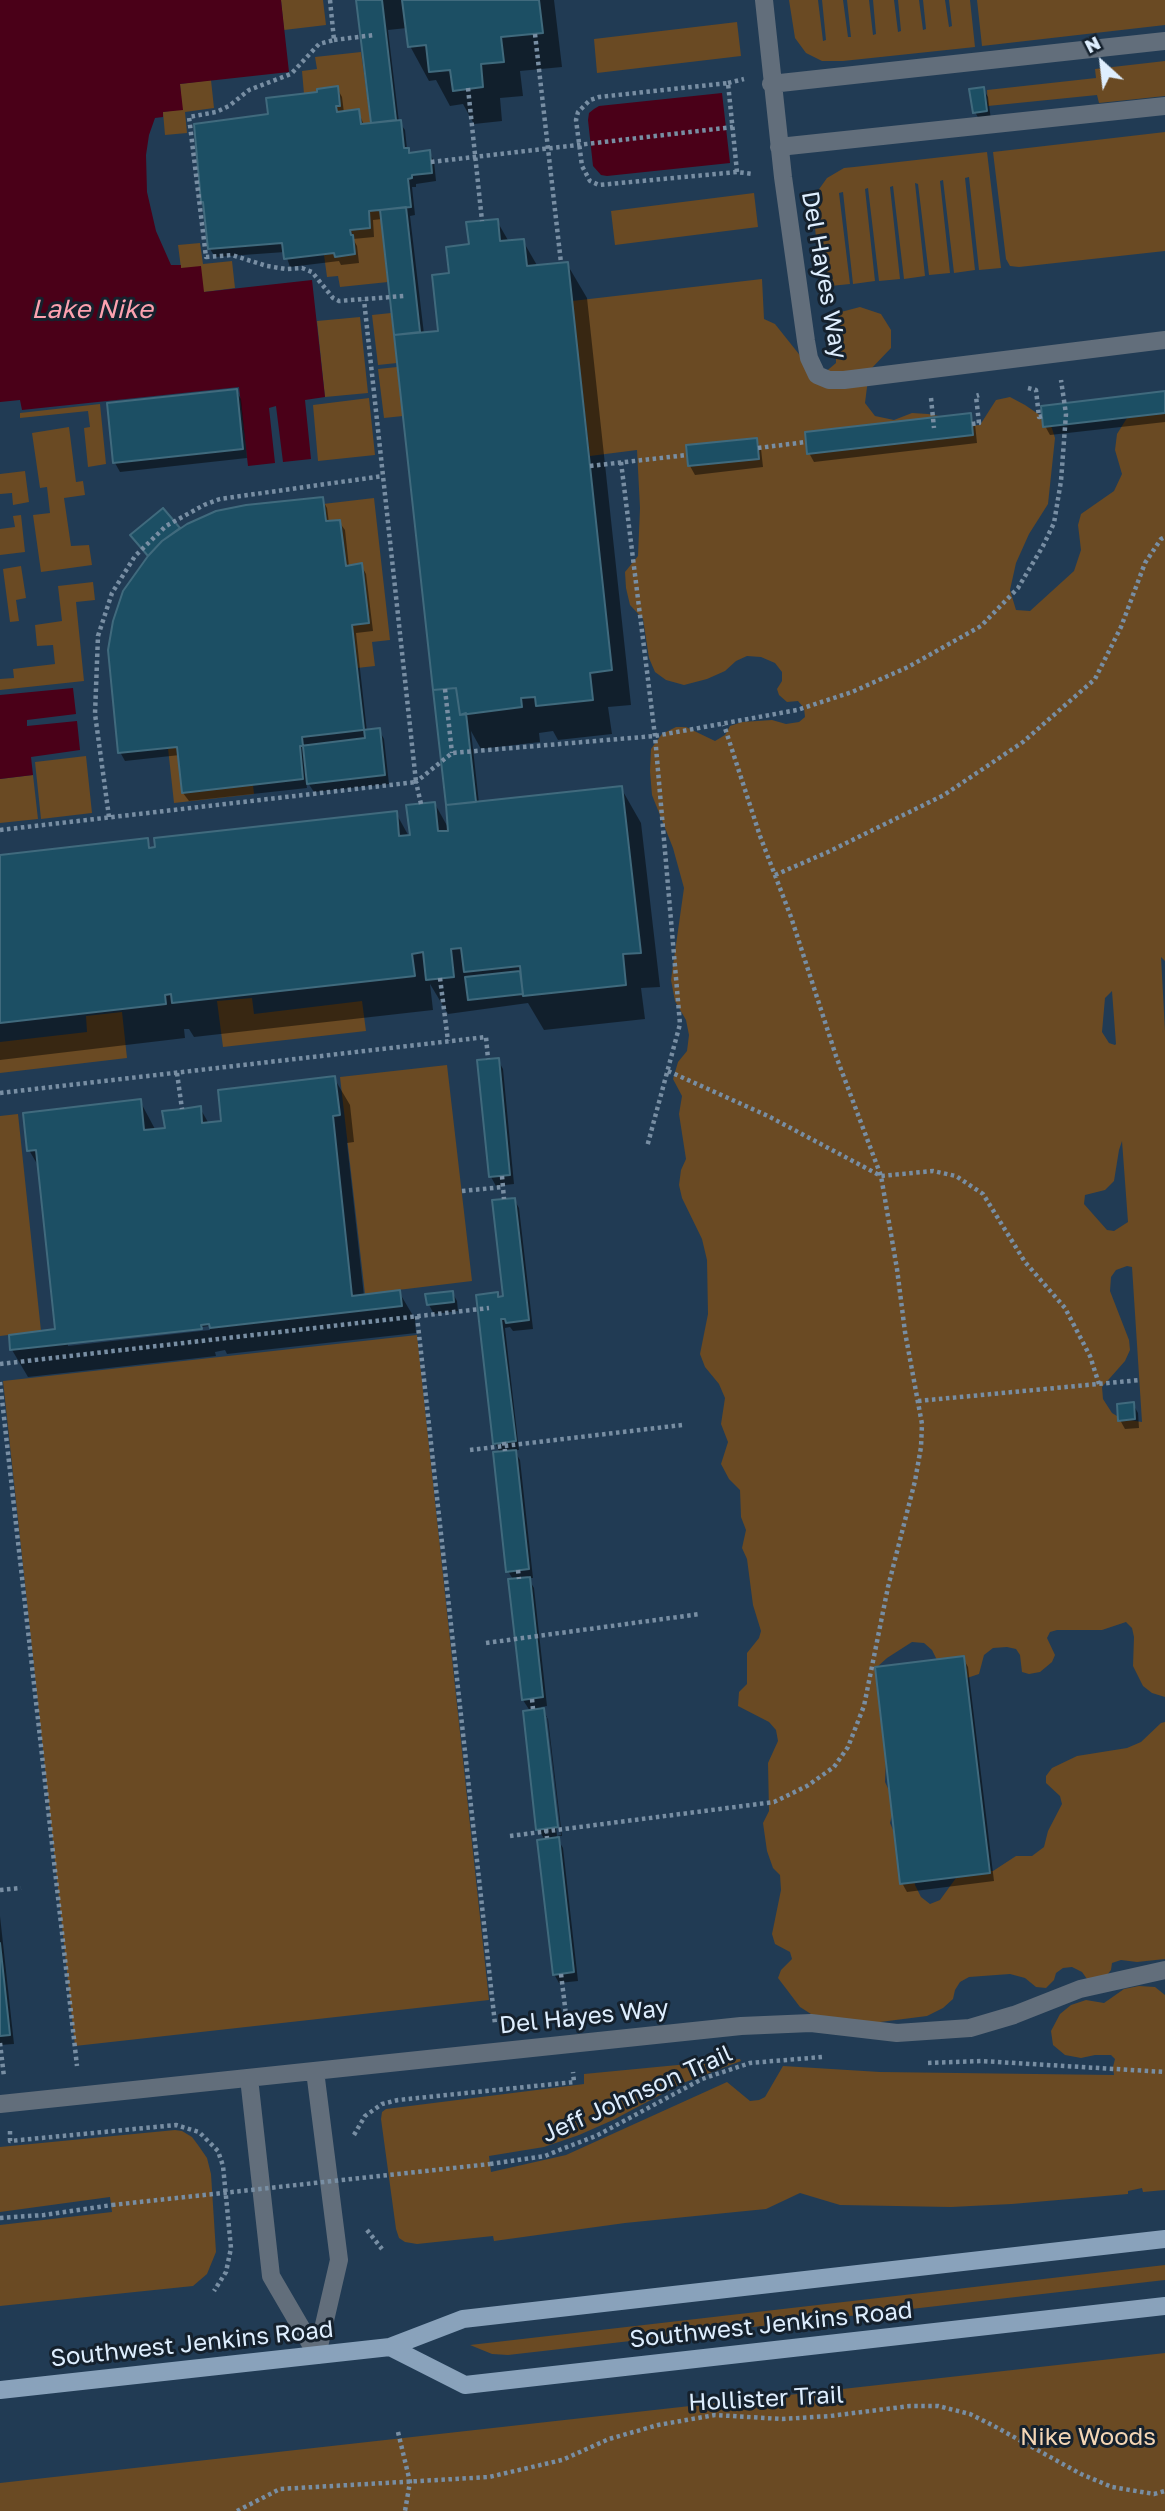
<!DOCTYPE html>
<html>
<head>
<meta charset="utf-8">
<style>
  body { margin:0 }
  #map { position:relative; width:1165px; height:2511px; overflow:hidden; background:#213b54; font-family:"Golos Text",sans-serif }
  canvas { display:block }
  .north { position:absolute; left:1067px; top:28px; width:70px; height:70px; -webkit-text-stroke:5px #15212d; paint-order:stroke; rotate:333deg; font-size:19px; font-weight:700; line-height:28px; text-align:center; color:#deeefe }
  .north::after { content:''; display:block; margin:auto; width:24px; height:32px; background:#deeefe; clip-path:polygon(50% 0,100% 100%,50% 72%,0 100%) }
</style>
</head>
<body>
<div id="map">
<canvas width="1165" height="2511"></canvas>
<div class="north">N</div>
</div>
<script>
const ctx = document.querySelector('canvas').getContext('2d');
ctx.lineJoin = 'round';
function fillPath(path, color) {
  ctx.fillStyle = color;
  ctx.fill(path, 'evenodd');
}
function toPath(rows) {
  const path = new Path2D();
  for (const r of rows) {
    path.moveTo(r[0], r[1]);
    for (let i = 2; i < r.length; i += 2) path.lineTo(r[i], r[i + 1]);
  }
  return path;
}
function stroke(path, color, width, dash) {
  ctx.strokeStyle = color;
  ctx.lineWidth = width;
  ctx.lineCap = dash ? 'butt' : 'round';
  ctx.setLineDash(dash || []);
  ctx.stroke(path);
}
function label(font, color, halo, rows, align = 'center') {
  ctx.font = font + ' "Golos Text",sans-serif';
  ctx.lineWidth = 6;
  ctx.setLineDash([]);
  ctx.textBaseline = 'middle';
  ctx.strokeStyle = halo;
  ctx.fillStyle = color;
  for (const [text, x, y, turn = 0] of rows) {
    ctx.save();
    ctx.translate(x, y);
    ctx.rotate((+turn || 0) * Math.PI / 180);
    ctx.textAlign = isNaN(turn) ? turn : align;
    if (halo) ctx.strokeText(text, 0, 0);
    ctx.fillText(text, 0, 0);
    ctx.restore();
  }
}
fillPath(toPath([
  [281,0,323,0,326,25,284,30],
  [789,0,818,0,823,41,826,40,822,0,843,0,848,37,851,37,847,0,869,0,873,35,876,34,873,0,894,0,898,32,901,31,898,0,919,0,923,30,926,29,923,0,945,0,949,27,952,26,949,0,970,0,975,47,843,61,822,61,806,53,795,38],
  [977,0,1165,0,1165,25,982,46],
  [737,22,741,56,597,73,594,39],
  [361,52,371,123,361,124,359,109,337,112,336,106,339,106,337,86,317,89,317,92,304,94,302,71,317,69,315,57],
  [1165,61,1165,96,1099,103,1097,95,988,106,987,90,1096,78,1095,69],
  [211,80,214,108,185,112,187,133,165,135,163,112,182,109,180,84],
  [1165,132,1165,251,1019,267,1010,266,1006,259,993,152],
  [987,152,1001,268,979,270,969,177,965,178,975,270,954,273,943,180,940,181,950,273,929,275,918,184,915,183,925,276,904,279,893,186,890,187,900,279,879,281,868,188,865,189,875,281,853,284,843,192,839,193,850,284,821,287,813,208,817,192,827,178,844,168,854,167],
  [754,193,758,227,615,245,611,211],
  [380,210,388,282,340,287,338,276,327,277,324,255,334,253,335,257,355,254,353,235,350,230,370,228,369,211],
  [200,243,203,264,232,261,235,288,204,292,181,268,178,245],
  [762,279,764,319,775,324,810,368,823,374,836,363,836,341,832,323,837,313,860,307,881,314,891,330,891,348,869,371,865,403,875,416,894,420,912,413,928,414,950,418,964,426,980,425,996,400,1010,397,1025,405,1050,422,1055,438,1048,504,1029,534,1016,563,1010,590,1016,610,1030,611,1074,571,1081,550,1078,525,1081,514,1114,491,1122,474,1115,450,1117,434,1127,418,1151,410,1165,409,1165,961,1161,957,1165,1031,1165,1697,1152,1693,1143,1686,1133,1666,1134,1637,1132,1628,1126,1622,1102,1630,1057,1630,1050,1632,1047,1638,1055,1655,1052,1662,1040,1672,1029,1674,1022,1672,1020,1655,1016,1649,1007,1647,993,1648,984,1655,979,1674,967,1678,964,1656,937,1660,932,1650,924,1643,912,1642,887,1658,876,1668,877,1689,881,1695,887,1733,885,1782,895,1803,890,1823,897,1839,913,1865,915,1885,921,1897,930,1904,940,1900,956,1878,965,1870,993,1871,1016,1856,1032,1856,1044,1847,1048,1831,1062,1804,1060,1796,1046,1783,1046,1776,1052,1768,1077,1756,1127,1748,1141,1742,1161,1723,1165,1722,1165,1959,1137,1962,1121,1960,1112,1963,1111,1970,1104,1979,1087,1979,1082,1972,1072,1967,1063,1968,1056,1973,1054,1980,1046,1988,1036,1987,1025,1978,1010,1974,969,1977,960,1982,955,1990,953,1999,943,2008,927,2016,833,2028,800,2007,778,1978,781,1970,792,1959,790,1952,775,1944,772,1934,781,1890,780,1875,773,1868,767,1851,763,1823,769,1811,768,1763,778,1741,776,1730,769,1722,738,1706,739,1692,747,1684,747,1653,759,1638,761,1631,753,1605,747,1559,742,1548,746,1530,741,1517,740,1490,729,1479,721,1464,728,1442,721,1424,725,1398,719,1384,705,1367,700,1354,708,1314,707,1260,702,1239,682,1198,679,1185,681,1170,686,1159,679,1114,682,1096,673,1079,678,1062,687,1051,689,1035,686,1020,675,1001,671,980,684,888,673,848,652,795,650,771,651,749,662,734,676,727,686,727,715,741,725,735,730,726,742,722,772,720,786,724,799,722,805,717,804,708,798,701,787,702,779,695,777,689,782,681,782,672,775,663,761,657,747,656,736,661,725,671,707,679,684,685,666,680,655,672,649,658,643,619,630,605,626,588,625,572,638,556,640,508,637,450,590,456,572,301],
  [1112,991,1116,1044,1115,1045,1109,1043,1102,1032,1105,998],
  [1122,1141,1128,1222,1114,1231,1107,1230,1084,1204,1085,1195,1105,1190,1114,1181,1119,1150],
  [1127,1266,1132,1267,1142,1422,1122,1419,1112,1413,1103,1399,1102,1387,1125,1361,1130,1350,1129,1340,1110,1291,1111,1277,1116,1270],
  [391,313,397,363,378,365,372,315],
  [360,317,368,393,325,397,317,321],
  [397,367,403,416,384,418,378,369],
  [369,398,375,455,318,461,313,405],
  [100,404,106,464,88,467,84,428,90,427,88,411,20,418,20,413],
  [69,427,76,482,83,481,85,495,64,498,71,546,89,545,92,565,41,572,33,515,50,513,47,487,40,488,32,433],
  [25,471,29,502,13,505,12,493,0,494,0,474],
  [374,498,390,640,372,642,375,666,357,668,352,625,369,622,362,564,346,566,340,520,326,521,323,504],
  [21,515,25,552,0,555,0,529,15,527,13,516],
  [21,566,26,598,16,600,19,621,10,622,3,569],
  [93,582,95,600,76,602,84,681,0,690,0,679,14,678,13,669,55,664,53,645,37,646,35,625,62,621,58,586],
  [177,747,182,793,253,785,254,794,174,803,168,748],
  [86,756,92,813,41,819,35,762],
  [33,775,38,819,0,823,0,779],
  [252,998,254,1014,362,1001,366,1031,223,1047,217,1001],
  [122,1012,127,1058,0,1073,0,1042,87,1032,86,1016],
  [447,1065,472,1281,365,1294,340,1077],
  [18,1114,41,1331,0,1336,0,1116],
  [417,1335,489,2000,75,2046,3,1381],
  [1139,1986,1155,1987,1165,1995,1165,2190,1143,2192,1142,2188,1128,2191,1128,2194,1012,2204,951,2207,840,2205,800,2193,766,2209,625,2223,494,2241,493,2236,417,2244,405,2242,399,2238,396,2229,381,2119,382,2112,386,2109,584,2084,584,2074,740,2059,741,2061,683,2083,613,2120,579,2135,544,2147,489,2156,491,2172,566,2155,727,2082,750,2101,759,2100,765,2097,783,2066,880,2072,1114,2075,1113,2067,1115,2059,1111,2055,1095,2055,1081,2058,1065,2055,1053,2045,1051,2031,1060,2014,1071,2005,1086,2000,1104,2003,1124,1989],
  [175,2130,182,2131,192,2137,198,2145,207,2158,211,2174,216,2252,207,2274,193,2286,0,2306,0,2225,112,2212,110,2197,0,2212,0,2147],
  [1165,2265,1165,2280,508,2355,492,2354,470,2345],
  [1165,2353,1165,2511,0,2511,0,2483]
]), '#6a4a23');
fillPath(toPath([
  [0,0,281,0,289,72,180,84,183,110,163,112,163,117,155,118,149,135,146,155,147,192,156,231,171,265,181,265,181,268,201,266,204,292,312,280,325,397,305,400,311,459,283,462,276,406,269,408,275,463,248,466,239,387,22,410,20,400,0,402],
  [722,93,730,163,607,176,601,175,593,166,588,120,589,113,594,109,599,106],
  [73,688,76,714,27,720,27,726,77,721,80,750,31,757,33,775,0,779,0,695]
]), '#4a0018');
fillPath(toPath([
  [358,0,554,0,562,67,520,71,523,96,500,98,502,121,474,124,463,104,450,106,436,80,429,81,410,46,407,28,388,30,399,122,405,130,407,149,411,154,429,152,434,161,436,181,416,184,416,187,412,187,415,215,410,216,424,334,440,332,451,275,471,246,497,221,509,242,523,241,538,267,567,264,587,298,631,705,608,707,612,734,558,740,553,731,539,733,540,742,481,749,471,731,479,803,621,788,641,823,660,987,641,988,645,1019,544,1030,528,1003,448,1014,430,984,433,1010,194,1037,189,1029,184,1029,185,1038,0,1060,0,857,147,840,152,850,396,813,412,842,435,804,450,831,382,219,373,220,374,237,353,239,357,246,359,263,341,265,339,261,290,267,285,252,215,257,210,249,205,206,203,201,270,115,337,88,342,97,344,113,358,111,364,125,372,124],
  [983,89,988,97,991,120,980,121,975,112],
  [236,390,241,399,247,458,120,472,115,463,109,405],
  [1165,393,1165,422,1050,435,1045,426],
  [970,415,975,424,977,443,814,462,809,453],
  [756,440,761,449,763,467,695,475,690,466],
  [322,499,327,508,329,523,339,522,345,530,349,567,361,565,366,574,373,631,356,633,367,732,379,730,384,739,389,784,314,792,306,780,307,788,189,801,183,793,180,755,125,761,120,752,149,557,132,536,163,510,180,530],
  [498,1060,503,1069,514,1184,496,1186,491,1177,479,1062],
  [334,1078,350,1105,354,1142,347,1143,364,1296,399,1292,415,1319,416,1333,227,1354,225,1350,215,1352,216,1356,28,1377,12,1350,57,1331,40,1169,29,1150,140,1101,156,1131,167,1129,200,1108,209,1124,223,1122],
  [210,1326,210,1330,68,1346,68,1342],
  [514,1199,519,1208,533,1329,513,1331,510,1327,505,1328,519,1450,514,1450,520,1460,533,1578,528,1578,534,1588,547,1706,541,1707,548,1719,562,1836,556,1836,563,1848,578,1981,559,1983,554,1974,545,1840,538,1829,530,1711,523,1700,514,1581,508,1571,500,1453,495,1443,497,1294,500,1299,505,1298],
  [543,1717,547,1717,561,1835,557,1836],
  [452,1292,457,1301,458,1311,434,1314,429,1305],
  [1133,1404,1138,1413,1139,1428,1125,1429,1120,1420],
  [963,1658,968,1667,994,1881,907,1892,902,1883],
  [0,1916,14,2044,0,2045]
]), '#0007');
const building = toPath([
  [356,0,382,0,396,120,371,123,356,0],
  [402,0,539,0,543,33,501,37,504,62,481,64,483,87,453,91,450,70,429,72,426,45,408,47,402,0],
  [338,86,340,106,336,106,337,112,359,109,361,124,401,120,404,148,409,148,409,153,430,150,432,173,412,175,412,178,408,179,411,207,369,211,370,228,350,230,351,235,353,235,355,254,335,257,334,253,284,259,282,243,208,249,203,202,201,202,194,124,268,114,266,98,317,92,317,89,338,86],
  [984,87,987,111,973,113,969,89,984,87],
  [406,207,420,332,394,335,380,210,406,207],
  [498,219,500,241,524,239,527,266,568,262,612,670,590,673,593,700,536,706,535,697,521,698,522,707,460,715,456,688,433,690,394,335,438,331,432,275,449,273,446,247,469,244,466,222,498,219],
  [237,389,243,449,113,463,107,403,237,389],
  [1165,391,1165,413,1043,427,1041,406,1165,391],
  [971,413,973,435,807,454,805,432,971,413],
  [757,438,759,459,688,466,686,445,757,438],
  [323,497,326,521,340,520,346,566,362,563,369,623,352,625,365,738,300,746,303,779,182,793,177,747,118,753,108,650,113,621,123,591,148,556,162,541,187,524,216,511,246,505,323,497],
  [163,508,180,528,162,541,148,556,130,535,163,508],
  [456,688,460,715,466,713,476,802,446,805,433,690,456,688],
  [380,728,385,775,307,784,302,737,380,728],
  [622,786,641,953,623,954,626,985,523,996,520,966,464,972,461,948,451,949,454,977,426,980,423,952,412,954,415,976,172,1003,171,994,165,995,166,1004,0,1023,0,855,148,838,149,848,155,847,154,838,397,811,399,836,410,835,406,805,435,802,438,831,448,831,446,805,622,786],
  [520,971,523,994,468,1000,465,977,520,971],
  [499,1058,510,1175,489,1177,477,1060,499,1058],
  [335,1076,340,1115,333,1116,352,1296,400,1290,402,1306,210,1328,209,1324,201,1325,202,1329,10,1350,9,1335,55,1329,36,1150,27,1151,23,1113,141,1099,144,1130,165,1128,162,1111,182,1109,201,1106,202,1123,221,1121,218,1090,335,1076],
  [515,1198,529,1320,506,1323,505,1319,501,1319,516,1441,493,1444,476,1295,498,1292,498,1297,503,1296,492,1200,515,1198],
  [453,1291,454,1302,427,1305,425,1294,453,1291],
  [1134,1402,1135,1419,1118,1421,1117,1404,1134,1402],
  [516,1450,529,1569,506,1572,493,1452,516,1450],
  [530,1577,543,1697,522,1700,508,1579,530,1577],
  [964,1656,990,1873,900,1884,875,1667,964,1656],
  [544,1708,558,1827,536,1830,523,1711,544,1708],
  [559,1837,574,1972,553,1975,537,1840,559,1837],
  [0,1943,10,2035,0,2036,0,1943]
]);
fillPath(building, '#1c4f64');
stroke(building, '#406a7d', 2);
stroke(toPath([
  [330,0,334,40,319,44,291,74,249,90,229,106,216,112,189,117,206,257,232,255,267,266,286,269,302,268,312,272,333,298,339,301,404,296],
  [535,34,561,263],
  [334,40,374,35],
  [728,83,744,79],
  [468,88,482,221],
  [431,162,733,127],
  [737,172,728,83,599,97,590,100,578,112,576,120,582,166,590,181,599,185,737,172,753,174],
  [1028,388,1036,390,1039,417,1043,416],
  [931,398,934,428],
  [972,424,979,423,976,396,979,395],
  [758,448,806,442],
  [621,462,655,736,680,1024,647,1147],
  [590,466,687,455],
  [445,689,452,753],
  [421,804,416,782,452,753,655,736,797,710,852,692,908,667,981,626,1018,588,1043,546,1054,523,1061,481,1066,414,1061,380],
  [109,817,95,714,98,636,112,593,135,556,166,526,204,505,220,499,383,476],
  [0,830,416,782,364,300],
  [775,875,828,852,944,795,1023,742,1095,679,1121,627,1145,563,1161,539,1165,537],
  [440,978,448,1041],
  [668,1071,768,1116,881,1176,933,1171,956,1176,983,1194,1025,1262,1065,1308,1090,1356,1099,1384],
  [177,1073,182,1109],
  [0,1093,486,1037,488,1059],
  [502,1176,504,1199],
  [462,1191,503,1187],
  [417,1316,495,2024],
  [0,1364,489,1308],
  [0,1382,77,2066],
  [918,1401,1140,1380],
  [504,1442,505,1451],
  [470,1450,682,1425],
  [518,1570,519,1579],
  [486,1643,700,1614],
  [532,1699,533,1709],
  [546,1829,547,1838],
  [510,1836,774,1802,807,1786,834,1767,848,1747,864,1706,888,1587,915,1481,921,1447,922,1424,905,1332,897,1269,881,1176,836,1056,791,917,760,836,724,725],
  [0,1890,21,1888],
  [561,1974,566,2015],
  [0,2043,4,2077],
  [928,2063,981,2061,1165,2072],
  [10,2131,10,2141,176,2125,199,2132,218,2151,223,2166,231,2248,226,2272,214,2291],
  [354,2135,365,2116,382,2104,398,2100,574,2082,573,2072],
  [490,2164,545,2156,562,2149,596,2136,702,2079,750,2063,822,2057],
  [0,2218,44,2215,112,2205],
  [367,2230,382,2249],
  [398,2432,410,2482,405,2511],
  [237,2511,280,2489,489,2477,562,2460,609,2439,658,2425,715,2415,782,2419,830,2416,910,2406,938,2406,970,2414,994,2426,1081,2474,1112,2487,1154,2494,1165,2491]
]), '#788ea3', 4.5, [3.5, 3.5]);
stroke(toPath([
  [764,0,783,177,806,341,809,358,817,375,829,380,844,380,1165,340],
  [771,84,1165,41],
  [779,147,1165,106],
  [315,2071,339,2260,317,2355],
  [249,2078,271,2276,317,2355],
  [0,2104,741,2026,811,2023,897,2033,970,2028,1014,2015,1080,1989,1165,1970]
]), '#626e7b', 18);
stroke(toPath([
  [390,2347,465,2385,1165,2306],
  [0,2390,390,2347,463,2319,1165,2239]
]), '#89a2bb', 18);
stroke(toPath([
  [112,2205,490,2164]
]), '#788ea3', 4.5, [3.5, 3.5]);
label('24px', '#deeefe', '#15212d', [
  ["Del Hayes Way",824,275,80],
  ["Del Hayes Way",584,2017,-6],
  ["Jeff Johnson Trail",637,2094,-24],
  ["Southwest Jenkins Road",771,2325,-6],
  ["Southwest Jenkins Road",192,2344,-6],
  ["Hollister Trail",766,2399,-3]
]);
label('24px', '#f4d6b5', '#15212d', [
  ["Nike Woods",1088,2437]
]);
label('italic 26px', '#fca1af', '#15212d', [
  ["Lake Nike",92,310]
]);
</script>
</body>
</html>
